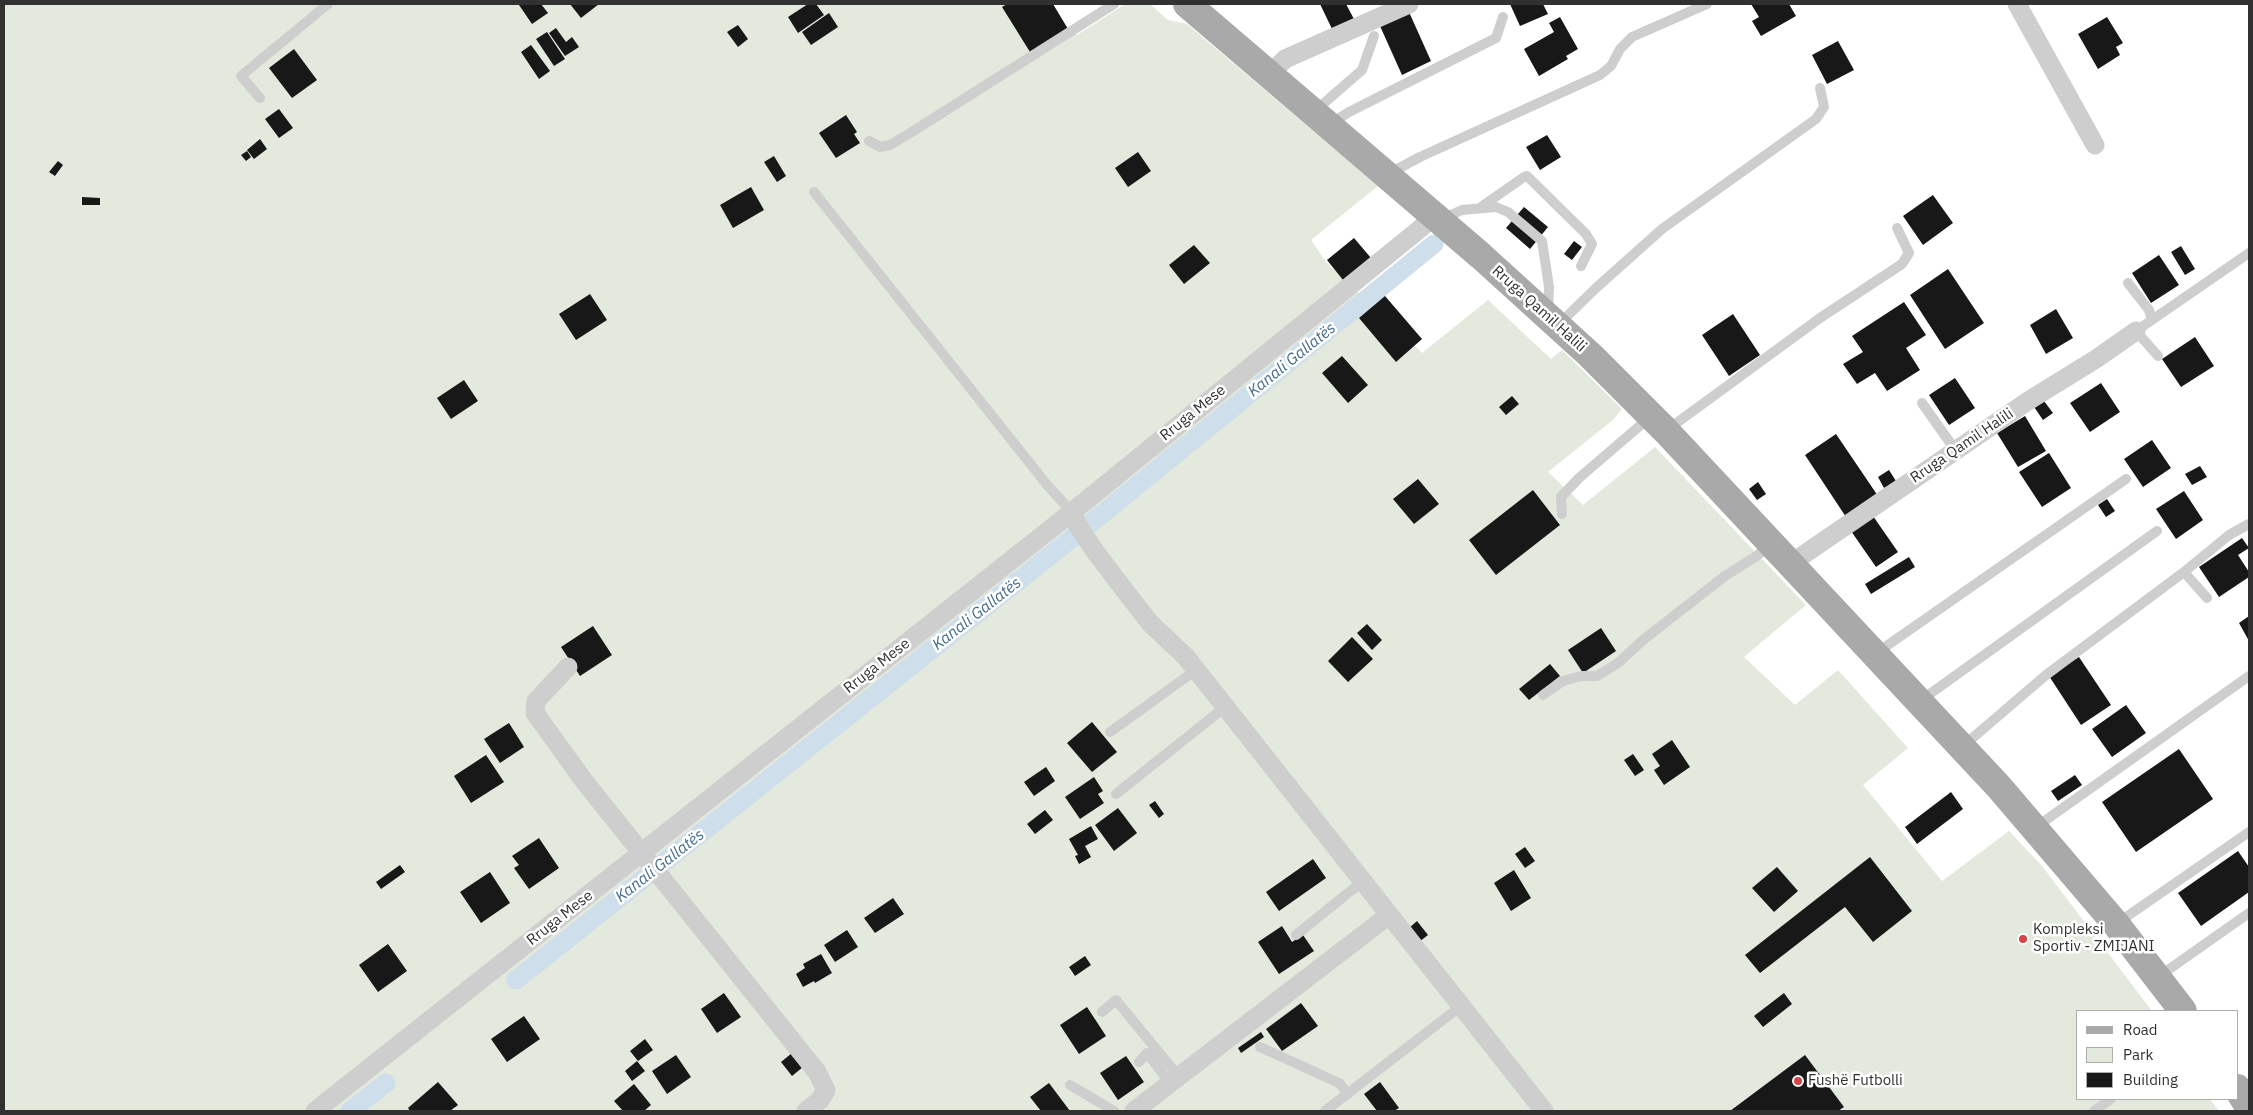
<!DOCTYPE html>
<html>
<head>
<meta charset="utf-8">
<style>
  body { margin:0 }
  #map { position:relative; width:2253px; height:1115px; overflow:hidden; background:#fff; font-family:"IBM Plex Sans",sans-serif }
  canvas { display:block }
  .frame { position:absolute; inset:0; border:5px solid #313131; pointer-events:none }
  .legend { position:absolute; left:2076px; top:1010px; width:162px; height:90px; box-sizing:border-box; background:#fff; border:1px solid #adadad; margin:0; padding:6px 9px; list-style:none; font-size:15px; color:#313131 }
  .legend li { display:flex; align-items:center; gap:10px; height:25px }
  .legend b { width:25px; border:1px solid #adadad }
</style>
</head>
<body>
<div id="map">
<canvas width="2253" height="1115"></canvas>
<div class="frame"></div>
<ul class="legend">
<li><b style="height:6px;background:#a9a9a9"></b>Road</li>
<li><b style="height:14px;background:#e3e9dd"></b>Park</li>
<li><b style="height:14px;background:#181818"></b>Building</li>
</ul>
</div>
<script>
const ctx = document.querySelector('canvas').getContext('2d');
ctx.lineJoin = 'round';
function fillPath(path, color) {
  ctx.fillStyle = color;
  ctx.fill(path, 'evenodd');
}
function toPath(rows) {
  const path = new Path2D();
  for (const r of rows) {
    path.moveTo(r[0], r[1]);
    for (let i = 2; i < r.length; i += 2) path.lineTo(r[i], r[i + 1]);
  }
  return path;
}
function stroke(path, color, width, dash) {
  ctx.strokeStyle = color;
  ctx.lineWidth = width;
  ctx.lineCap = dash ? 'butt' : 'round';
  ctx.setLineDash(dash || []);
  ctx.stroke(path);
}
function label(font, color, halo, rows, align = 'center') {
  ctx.font = font + ' "IBM Plex Sans",sans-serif';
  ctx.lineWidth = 5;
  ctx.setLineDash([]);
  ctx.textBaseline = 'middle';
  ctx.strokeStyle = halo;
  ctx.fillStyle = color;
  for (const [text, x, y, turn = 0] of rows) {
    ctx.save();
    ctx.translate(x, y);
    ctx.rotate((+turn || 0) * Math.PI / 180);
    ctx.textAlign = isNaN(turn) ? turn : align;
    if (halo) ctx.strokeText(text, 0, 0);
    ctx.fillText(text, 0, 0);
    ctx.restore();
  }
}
fillPath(toPath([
  [4,4,1042,4,1077,35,1125,4,1150,4,1168,20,1187,24,1378,186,1311,240,1326,262,1422,353,1488,300,1551,359,1562,350,1622,409,1613,420,1548,472,1583,505,1655,447,1806,605,1744,657,1795,705,1838,670,1908,748,1863,785,1942,881,2009,831,2042,866,2152,1011,2077,1011,2077,1099,2210,1099,2219,1111,4,1111]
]), '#e3e9dd');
stroke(toPath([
  [516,980,1096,519,1434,244],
  [350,1111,386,1083]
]), '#cedeea', 19);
fillPath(toPath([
  [520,4,541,4,548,13,532,24,519,5],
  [570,4,599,4,581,18],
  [808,4,816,4,824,15,798,33,788,17],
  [1007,4,1053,4,1068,29,1030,52,1002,7],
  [1320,4,1346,4,1355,21,1333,31],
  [1510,4,1543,4,1548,14,1520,26],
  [1751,4,1789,4,1796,16,1761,36,1752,21,1759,17],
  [1409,12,1431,61,1402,75,1380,26],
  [829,13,838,27,811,45,802,32],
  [1560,17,1578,49,1566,56,1568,59,1539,76,1524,49,1554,32,1549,23],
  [2107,17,2123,43,2116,47,2120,55,2098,69,2078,34],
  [738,25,748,39,738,47,727,32],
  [556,28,566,42,572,37,579,47,565,56,549,33],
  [547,32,565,59,554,66,536,39],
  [1838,41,1854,70,1827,84,1812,55],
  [531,45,550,71,539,79,521,52],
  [294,49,317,80,292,98,269,68],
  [279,109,293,128,279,138,265,119],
  [846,115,857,132,854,134,860,143,836,158,819,133],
  [1547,135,1561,157,1540,170,1526,147],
  [260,139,267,149,254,159,247,150],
  [247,151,251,157,246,161,241,155],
  [1138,152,1151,171,1128,187,1115,168],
  [774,156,786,176,777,182,764,162],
  [58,161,63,165,55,176,49,172],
  [751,187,764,210,733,228,720,205],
  [1933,195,1953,223,1923,245,1903,216],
  [82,197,100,198,100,205,82,205],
  [1524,207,1548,227,1530,249,1506,228],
  [1354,238,1371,258,1343,280,1327,260],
  [1574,241,1582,247,1572,260,1564,254],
  [1194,245,1210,263,1184,284,1169,265],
  [2181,246,2195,269,2185,275,2171,252],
  [2159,255,2179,285,2151,303,2132,273],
  [1948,269,1984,323,1945,349,1910,295],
  [590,294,607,320,576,340,559,314],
  [1385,296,1422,339,1396,362,1359,318],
  [1904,302,1926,335,1906,348,1920,370,1887,391,1875,373,1857,384,1843,364,1863,352,1852,336],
  [2056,309,2073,338,2046,354,2030,325],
  [1733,314,1760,355,1729,376,1702,335],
  [2195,337,2214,366,2181,387,2162,359],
  [1342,356,1368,385,1348,403,1322,373],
  [1955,378,1975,408,1949,425,1929,395],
  [464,380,478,401,451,419,437,398],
  [2101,383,2120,412,2090,432,2070,403],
  [1512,396,1519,404,1506,415,1499,407],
  [2041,397,2053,413,2043,420,2032,404],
  [2025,416,2046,451,2018,467,1997,433],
  [1836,434,1878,496,1846,517,1805,455],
  [2152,440,2171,468,2143,487,2124,459],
  [2049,453,2071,488,2042,507,2019,472],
  [2200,466,2207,477,2192,485,2185,474],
  [1889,470,1896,481,1884,488,1878,477],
  [1418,479,1439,504,1414,524,1393,499],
  [1758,482,1766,494,1757,500,1749,489],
  [1533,490,1560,525,1496,575,1469,540],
  [2184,491,2203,520,2176,539,2156,509],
  [2107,499,2115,511,2106,517,2098,505],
  [1873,516,1898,552,1876,567,1851,531],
  [2242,538,2249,548,2238,555,2249,572,2249,577,2219,597,2199,567],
  [1909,557,1915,567,1871,594,1865,584],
  [2249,616,2249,641,2239,623],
  [1367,624,1382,640,1372,650,1357,633],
  [593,626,612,655,580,676,561,647],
  [1601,628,1616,651,1583,673,1568,650],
  [1352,637,1373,659,1348,682,1328,661],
  [2079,657,2111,705,2081,725,2049,676],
  [1550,664,1560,676,1529,700,1519,689],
  [2126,705,2146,733,2112,757,2092,729],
  [1092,722,1117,752,1092,772,1067,743],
  [509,723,524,747,500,763,484,739],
  [1672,740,1690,767,1664,785,1654,770,1660,766,1652,754],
  [2179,749,2213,799,2136,852,2102,802],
  [1633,754,1644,770,1635,776,1624,760],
  [486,755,504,782,471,803,454,776],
  [1046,767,1055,781,1034,796,1024,782],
  [2075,775,2082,785,2058,801,2051,791],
  [1094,777,1103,791,1098,794,1104,803,1080,819,1065,797],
  [1951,792,1963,809,1917,844,1905,827],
  [1155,801,1164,814,1159,818,1149,805],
  [1118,808,1137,833,1114,851,1095,825],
  [1045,810,1053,820,1035,834,1027,824],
  [1091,826,1098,839,1085,846,1091,857,1079,864,1075,856,1078,855,1069,839],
  [539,838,559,868,529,889,514,868,519,865,512,856],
  [1525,847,1535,861,1525,868,1515,854],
  [2238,851,2249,867,2249,892,2201,926,2178,893],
  [1870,857,1912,911,1873,942,1845,907,1760,973,1745,955],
  [1313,859,1326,878,1279,911,1266,892],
  [400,865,405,872,381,889,376,882],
  [1777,867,1798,891,1774,912,1752,888],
  [1514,870,1531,898,1511,911,1494,883],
  [490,872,510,903,481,923,460,892],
  [893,898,904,914,875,933,864,918],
  [1417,921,1428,935,1419,942,1408,929],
  [1282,926,1292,942,1303,935,1314,951,1279,974,1258,942],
  [847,930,858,947,835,962,824,945],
  [388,944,407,971,378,992,359,965],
  [821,954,832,973,815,983,814,981,803,987,796,974,805,968,803,964],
  [1085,956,1091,965,1075,976,1069,967],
  [724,993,741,1017,717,1033,701,1009],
  [1784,993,1792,1004,1763,1027,1754,1016],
  [1301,1003,1318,1026,1282,1051,1266,1029],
  [1087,1007,1106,1036,1079,1054,1060,1025],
  [524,1016,540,1039,507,1062,491,1039],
  [1261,1032,1264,1037,1241,1053,1238,1048],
  [645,1039,653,1050,638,1061,630,1051],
  [792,1053,803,1067,792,1076,781,1062],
  [676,1055,691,1077,667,1094,652,1071],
  [1805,1055,1844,1107,1838,1111,1730,1111],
  [1126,1056,1144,1082,1118,1100,1100,1073],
  [637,1061,645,1071,632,1081,625,1071],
  [438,1082,458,1105,450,1111,410,1111,408,1108],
  [1380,1082,1399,1108,1394,1111,1377,1111,1364,1094],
  [1049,1083,1070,1111,1041,1111,1030,1097],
  [634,1084,651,1105,644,1111,623,1111,614,1101]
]), '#181818');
stroke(toPath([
  [260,98,241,76,328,4],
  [1315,111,1362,70,1374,36],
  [1330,124,1349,112,1496,38,1503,17],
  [869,141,880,147,890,145,907,135,1114,4],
  [1388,174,1420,157,1600,75,1611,66,1620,49,1632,37,1707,4],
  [814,192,1048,486,1072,512],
  [1481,207,1524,177,1527,176,1586,234,1592,244,1581,266],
  [1442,219,1462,210,1496,207,1508,212,1542,241,1549,287,1548,312],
  [2128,283,2149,310,2152,320],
  [1559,324,1596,288,1662,229,1816,119,1824,107,1820,88],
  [2158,356,2136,331,2249,253],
  [1922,403,1956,451],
  [1667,430,1820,318,1902,264,1909,253,1897,228],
  [1562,514,1561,497,1579,478,1650,417],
  [2184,572,2229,535,2249,524],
  [1875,654,2126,479],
  [1543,695,1563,681,1581,676,1597,676,1618,663,1643,640,1725,576,1758,555,1769,543],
  [1920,701,2157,531],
  [1110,732,1196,670],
  [1962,747,2046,675,2184,572,2207,598],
  [1116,794,1225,707],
  [2036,827,2249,676],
  [2116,924,2249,832],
  [1296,935,1363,881],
  [2158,977,2249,913],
  [1102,1012,1116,1000,1179,1077],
  [1260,1047,1339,1083,1348,1094],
  [1139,1062,1147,1053,1170,1083],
  [1070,1085,1114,1111],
  [1325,1111,1461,1006],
  [2094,1111,2111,1099]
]), '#cecece', 10);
stroke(toPath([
  [2017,4,2095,145],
  [1270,74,1285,59,1409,4],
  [1072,512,1077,524,1094,550,1126,592,1150,623,1186,657,1544,1111],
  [1790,564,2028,401,2096,359,2136,331],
  [568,667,536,701,535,713,584,781,817,1072,826,1090,820,1100,806,1111],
  [315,1111,1072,512,1421,228,1434,215],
  [1134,1111,1389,915]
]), '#cecece', 19);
stroke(toPath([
  [1187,4,1481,256,1590,355,1666,431,1999,787,2116,924,2183,1011],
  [2237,1088,2249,1107]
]), '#a9a9a9', 28);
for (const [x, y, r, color] of [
  [2023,939,5,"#d74447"],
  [1798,1081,5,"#d74447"]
]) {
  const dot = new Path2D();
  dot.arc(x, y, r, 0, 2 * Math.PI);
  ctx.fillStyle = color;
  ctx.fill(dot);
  stroke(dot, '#fff', 2);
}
label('15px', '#313131', '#fff', [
  ["Rruga Qamil Halili",1539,309,42],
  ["Rruga Mese",1193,413,-39],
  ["Rruga Qamil Halili",1962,446,-34],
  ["Rruga Mese",877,666,-38],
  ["Rruga Mese",560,918,-38]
]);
label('15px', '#313131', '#fff', [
  ["Kompleksi",2033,930],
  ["Sportiv - ZMIJANI",2033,947],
  ["Fushë Futbolli",1808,1081]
], 'left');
label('italic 16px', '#456d8c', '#fff', [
  ["Kanali Gallatës",1292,360,-39],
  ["Kanali Gallatës",977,614,-38],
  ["Kanali Gallatës",660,866,-38]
]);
</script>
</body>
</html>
